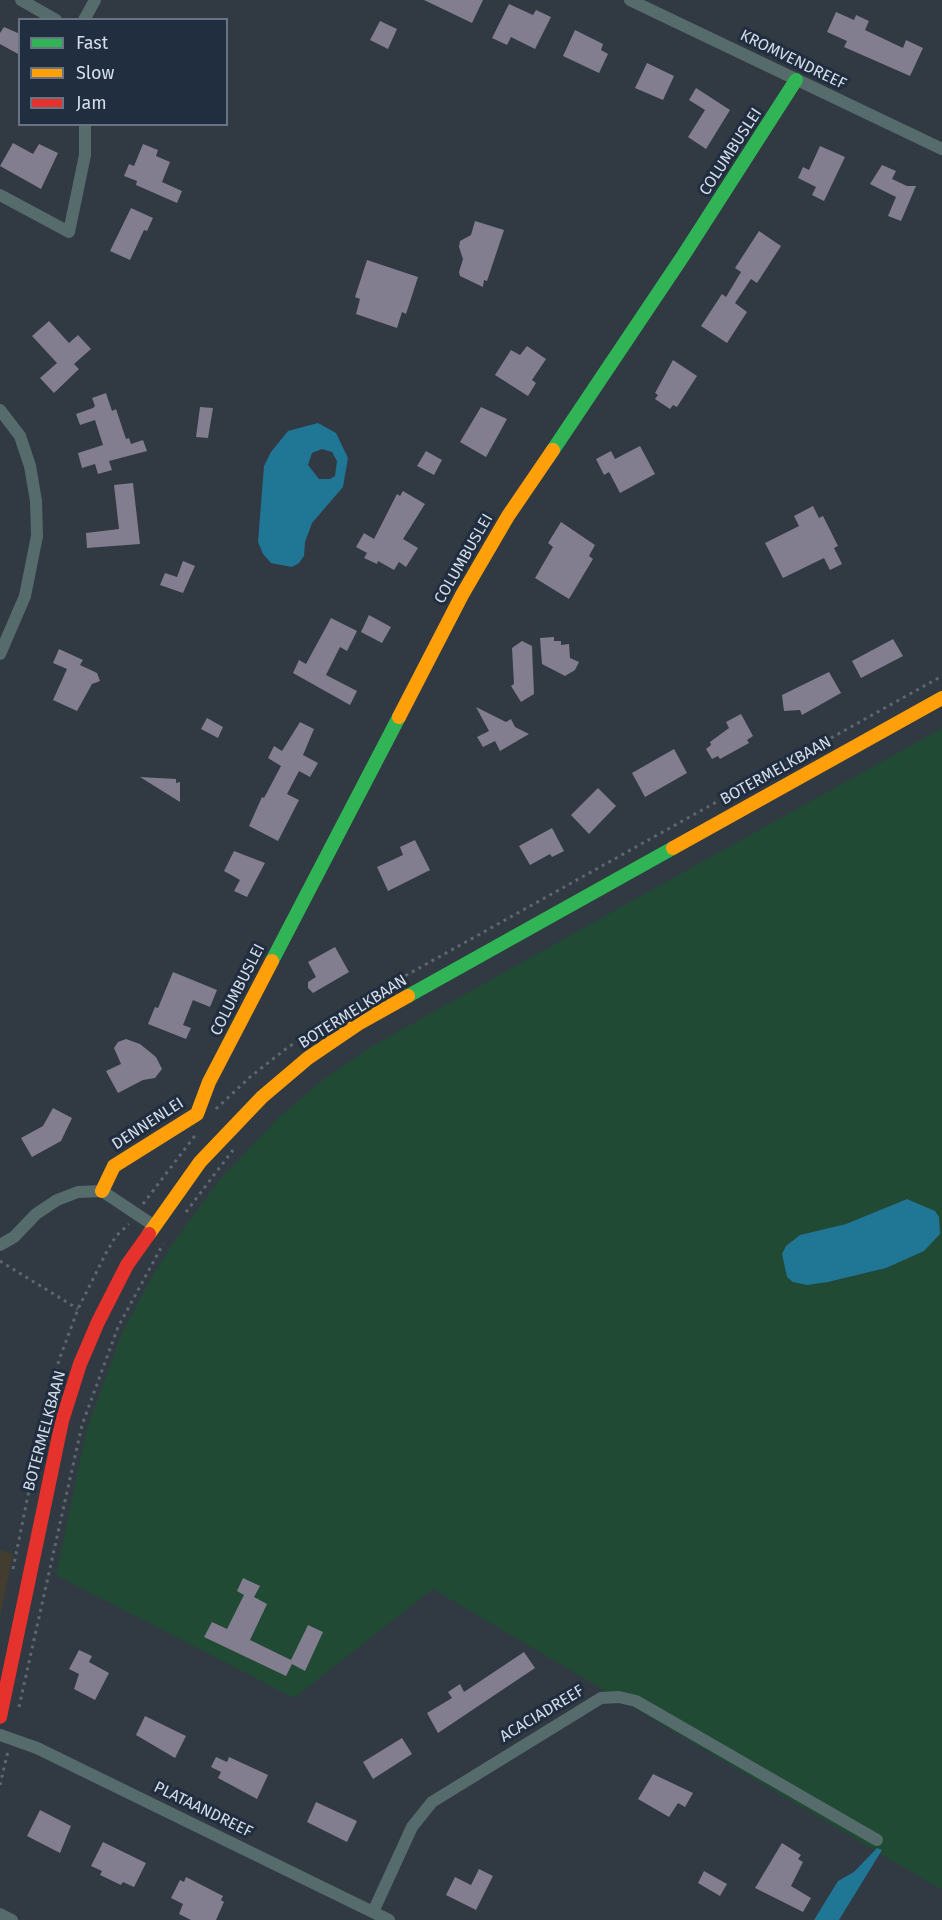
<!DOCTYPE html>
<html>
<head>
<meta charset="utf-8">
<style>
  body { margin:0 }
  #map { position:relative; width:942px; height:1920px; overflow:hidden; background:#313943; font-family:"Fira Sans",sans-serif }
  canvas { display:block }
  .legend { position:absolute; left:18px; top:18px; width:210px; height:108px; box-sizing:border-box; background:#202e40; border:2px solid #687484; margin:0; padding:8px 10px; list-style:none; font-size:18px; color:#d4dde9 }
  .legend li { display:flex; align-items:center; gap:12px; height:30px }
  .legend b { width:30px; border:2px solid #687484 }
</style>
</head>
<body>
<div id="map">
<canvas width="942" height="1920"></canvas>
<ul class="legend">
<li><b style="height:8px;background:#30b455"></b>Fast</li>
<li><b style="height:8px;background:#ff9f0a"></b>Slow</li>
<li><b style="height:8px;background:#e5322d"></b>Jam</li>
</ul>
</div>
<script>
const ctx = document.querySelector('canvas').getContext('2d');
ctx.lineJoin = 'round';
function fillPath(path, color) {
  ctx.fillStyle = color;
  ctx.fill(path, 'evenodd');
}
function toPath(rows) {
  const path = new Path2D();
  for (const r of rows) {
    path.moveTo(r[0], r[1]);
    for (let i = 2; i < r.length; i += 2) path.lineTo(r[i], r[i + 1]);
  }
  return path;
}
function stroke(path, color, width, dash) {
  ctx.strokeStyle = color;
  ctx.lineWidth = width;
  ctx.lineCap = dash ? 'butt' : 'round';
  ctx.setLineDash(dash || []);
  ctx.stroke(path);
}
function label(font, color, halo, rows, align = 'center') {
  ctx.font = font + ' "Fira Sans",sans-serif';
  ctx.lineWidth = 6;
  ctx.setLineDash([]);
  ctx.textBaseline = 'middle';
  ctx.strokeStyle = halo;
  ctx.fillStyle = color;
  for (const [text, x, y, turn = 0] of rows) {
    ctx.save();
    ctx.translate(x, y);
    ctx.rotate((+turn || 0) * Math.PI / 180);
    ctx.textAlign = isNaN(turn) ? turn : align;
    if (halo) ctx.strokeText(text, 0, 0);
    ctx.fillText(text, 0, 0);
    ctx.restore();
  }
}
fillPath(toPath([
  [0,1550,13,1554,0,1617]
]), '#433d30');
fillPath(toPath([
  [942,728,942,1890,433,1589,294,1698,56,1575,87,1428,122,1333,150,1280,175,1240,220,1179,280,1116,324,1079,372,1046],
  [907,1199,935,1211,941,1227,886,1268,828,1282,800,1235,846,1224]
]), '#214a35');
fillPath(toPath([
  [318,423,336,433,348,458,343,487,312,523,305,542,304,556,299,563,292,567,271,563,263,554,258,542,264,466,271,452,288,431],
  [322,449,332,452,337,461,335,476,330,479,319,479,308,465,312,453],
  [907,1199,935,1211,939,1217,940,1234,924,1251,886,1268,828,1282,807,1285,793,1282,787,1277,782,1254,786,1246,800,1235,846,1224],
  [877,1848,882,1850,839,1920,814,1920,838,1881,854,1872]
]), '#207695');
fillPath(toPath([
  [424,0,483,0,472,23],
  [509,4,533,15,536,10,551,17,535,49,511,37,507,45,492,38],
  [836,12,854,20,856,15,869,21,865,30,903,48,906,40,923,48,910,76,844,47,847,41,827,32],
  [380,21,397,29,388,49,370,40],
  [4,27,20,34,20,55,0,44,0,33],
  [575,30,603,44,601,50,608,54,599,73,563,56],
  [647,63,674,76,663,100,635,88],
  [696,88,730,110,706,149,688,137,705,110,689,100],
  [13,143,33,154,39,144,58,153,41,189,0,166],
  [143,144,158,150,156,156,170,162,162,182,182,191,177,203,136,185,137,181,124,176,129,164,134,166],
  [820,146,845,157,824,201,812,195,816,187,798,178,803,167,809,170],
  [882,165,896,171,892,179,907,186,916,186,901,221,888,216,896,197,870,184],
  [131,208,153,218,147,231,144,230,130,260,110,251],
  [475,221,504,230,487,281,484,280,483,287,460,276,459,272,463,259,459,247,460,241,471,235],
  [759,231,781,246,757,283,751,279,735,303,747,312,727,343,701,326,722,294,726,297,741,272,735,268],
  [367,260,418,277,406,314,402,312,397,328,356,314,360,299,355,297],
  [49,321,69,343,78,335,91,349,74,364,79,369,54,393,40,378,57,363,32,336],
  [527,346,546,359,532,380,536,383,528,396,495,375,511,350,520,355],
  [673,360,697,376,677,407,673,405,670,409,655,399,658,395,655,393],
  [106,393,112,411,116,409,126,439,129,438,131,444,143,440,147,451,109,461,112,470,98,474,95,464,82,468,78,453,103,445,95,420,80,425,76,414,93,408,95,406,92,398],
  [200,407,213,408,208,438,196,437],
  [481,407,507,419,486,457,460,442],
  [640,446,655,474,620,493,609,472,604,475,596,459,611,451,615,459],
  [426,451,442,460,434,475,417,466],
  [133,483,140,544,87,548,86,533,119,529,114,485],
  [403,491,425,504,403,539,418,548,406,567,399,562,394,570,378,561,377,564,364,558,367,553,356,547,364,533,374,539,397,494,400,496],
  [813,506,819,518,823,516,838,546,834,548,842,564,830,570,824,558,783,578,765,543,799,526,794,516],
  [561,522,595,545,589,556,593,559,569,599,535,578,553,547,548,543],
  [183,561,195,566,183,593,160,585,165,573,177,577],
  [369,615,391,627,382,643,361,632],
  [331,618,357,631,347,651,340,647,326,675,357,691,350,705,293,673,299,660,306,664],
  [554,637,554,641,561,641,561,645,569,644,570,658,579,662,575,670,565,676,542,664,540,638],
  [893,639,903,656,861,678,852,661],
  [522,641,532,646,534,694,521,702,511,686,514,684,512,648],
  [59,649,83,660,80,665,97,673,100,681,92,684,77,711,53,700,67,669,53,663],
  [829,672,841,693,802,715,800,710,784,711,782,695],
  [476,707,506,722,511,719,515,727,529,734,500,751,495,741,483,747,477,737,489,731],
  [741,714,753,736,747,740,749,743,720,759,718,756,712,759,706,749,711,745,710,742,729,728,726,722],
  [207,718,223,727,218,738,201,729],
  [300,722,314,729,303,755,318,763,310,777,299,771,287,794,299,800,278,841,249,826,262,797,264,798,281,766,268,758,274,746,282,751],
  [674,749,687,773,645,797,632,773],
  [140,777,176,779,176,783,180,782,180,802],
  [598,788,616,806,589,834,571,815],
  [552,828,564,851,552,857,550,854,530,865,519,846],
  [415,840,430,870,388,891,377,867,403,855,400,847],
  [234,851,265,863,247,897,234,891,240,880,224,871],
  [335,947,349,972,313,993,308,988,308,982,316,977,308,962],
  [173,972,217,990,210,1007,193,1000,183,1025,191,1028,186,1039,148,1024,155,1007,158,1008],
  [126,1039,140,1044,156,1057,162,1069,155,1078,143,1080,118,1093,106,1071,121,1064,114,1048,118,1042],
  [53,1108,72,1118,61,1141,32,1157,21,1138,43,1126],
  [243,1578,260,1586,254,1597,267,1604,250,1640,291,1660,308,1625,323,1632,305,1671,292,1664,286,1676,204,1637,212,1622,227,1629,244,1595,237,1591],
  [79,1650,92,1656,89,1662,109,1673,95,1700,74,1689,79,1674,69,1669],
  [524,1652,535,1668,438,1733,427,1713,452,1698,448,1692,460,1684,464,1692],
  [145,1716,186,1736,175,1758,136,1735],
  [402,1738,412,1754,373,1779,363,1762],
  [216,1757,227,1762,229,1757,268,1775,257,1799,218,1778,221,1772,211,1767],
  [653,1774,693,1793,685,1807,678,1803,669,1817,638,1799],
  [316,1802,357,1821,347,1842,307,1822],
  [40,1810,71,1826,60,1853,27,1836],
  [103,1842,146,1863,134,1887,123,1882,121,1885,100,1875,102,1871,91,1866],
  [782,1843,801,1855,798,1859,803,1862,791,1886,811,1898,803,1912,755,1888],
  [479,1869,493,1876,476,1910,446,1895,455,1877,471,1885],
  [704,1871,727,1884,720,1896,698,1883],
  [186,1877,223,1896,221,1900,224,1902,216,1920,191,1920,179,1914,183,1904,171,1898,180,1880,184,1882]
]), '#827e8f');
stroke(toPath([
  [216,1109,250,1077,287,1048,344,1010,942,676],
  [143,1204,197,1133],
  [186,1212,233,1150],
  [0,1261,78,1309],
  [13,1569,44,1417,59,1360,78,1309,106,1253,116,1236,129,1224],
  [19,1707,82,1425,118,1327,163,1244],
  [0,1785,8,1751]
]), '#5a696b', 3, [3, 4.5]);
stroke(toPath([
  [21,0,56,20],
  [630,0,942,149],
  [84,20,95,0],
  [0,195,69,232,85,155,85,124],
  [0,410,20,436,30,466,36,501,37,536,25,596,0,654],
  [0,1245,14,1237,36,1214,57,1200,78,1192,102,1191,153,1225],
  [0,1735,37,1748,389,1920],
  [373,1912,412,1827,432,1802,601,1698,619,1697,636,1701,877,1840],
  [0,1914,12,1920]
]), '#566c6c', 12);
stroke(toPath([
  [553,450,683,256,796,80],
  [272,961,399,717],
  [408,996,673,848]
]), '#30b455', 14);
stroke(toPath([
  [399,717,462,595,508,516,553,450],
  [673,848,942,698],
  [102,1191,114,1166,197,1114,209,1082,272,961],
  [149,1234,200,1162,262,1097,308,1058,358,1024,408,996]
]), '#ff9f0a', 14);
stroke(toPath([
  [0,1717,62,1421,80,1364,98,1322,127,1265,149,1234]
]), '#e5322d', 14);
label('16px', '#d4dde9', '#202e40', [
  ["KROMVENDREEF",793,60,26],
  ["COLUMBUSLEI",731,152,-57],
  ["COLUMBUSLEI",464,559,-60],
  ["BOTERMELKBAAN",776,771,-29],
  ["COLUMBUSLEI",238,990,-63],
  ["BOTERMELKBAAN",353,1012,-32],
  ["DENNENLEI",148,1124,-33],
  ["BOTERMELKBAAN",45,1431,-75],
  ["ACACIADREEF",542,1714,-31],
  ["PLATAANDREEF",203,1810,26]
]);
</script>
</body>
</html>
